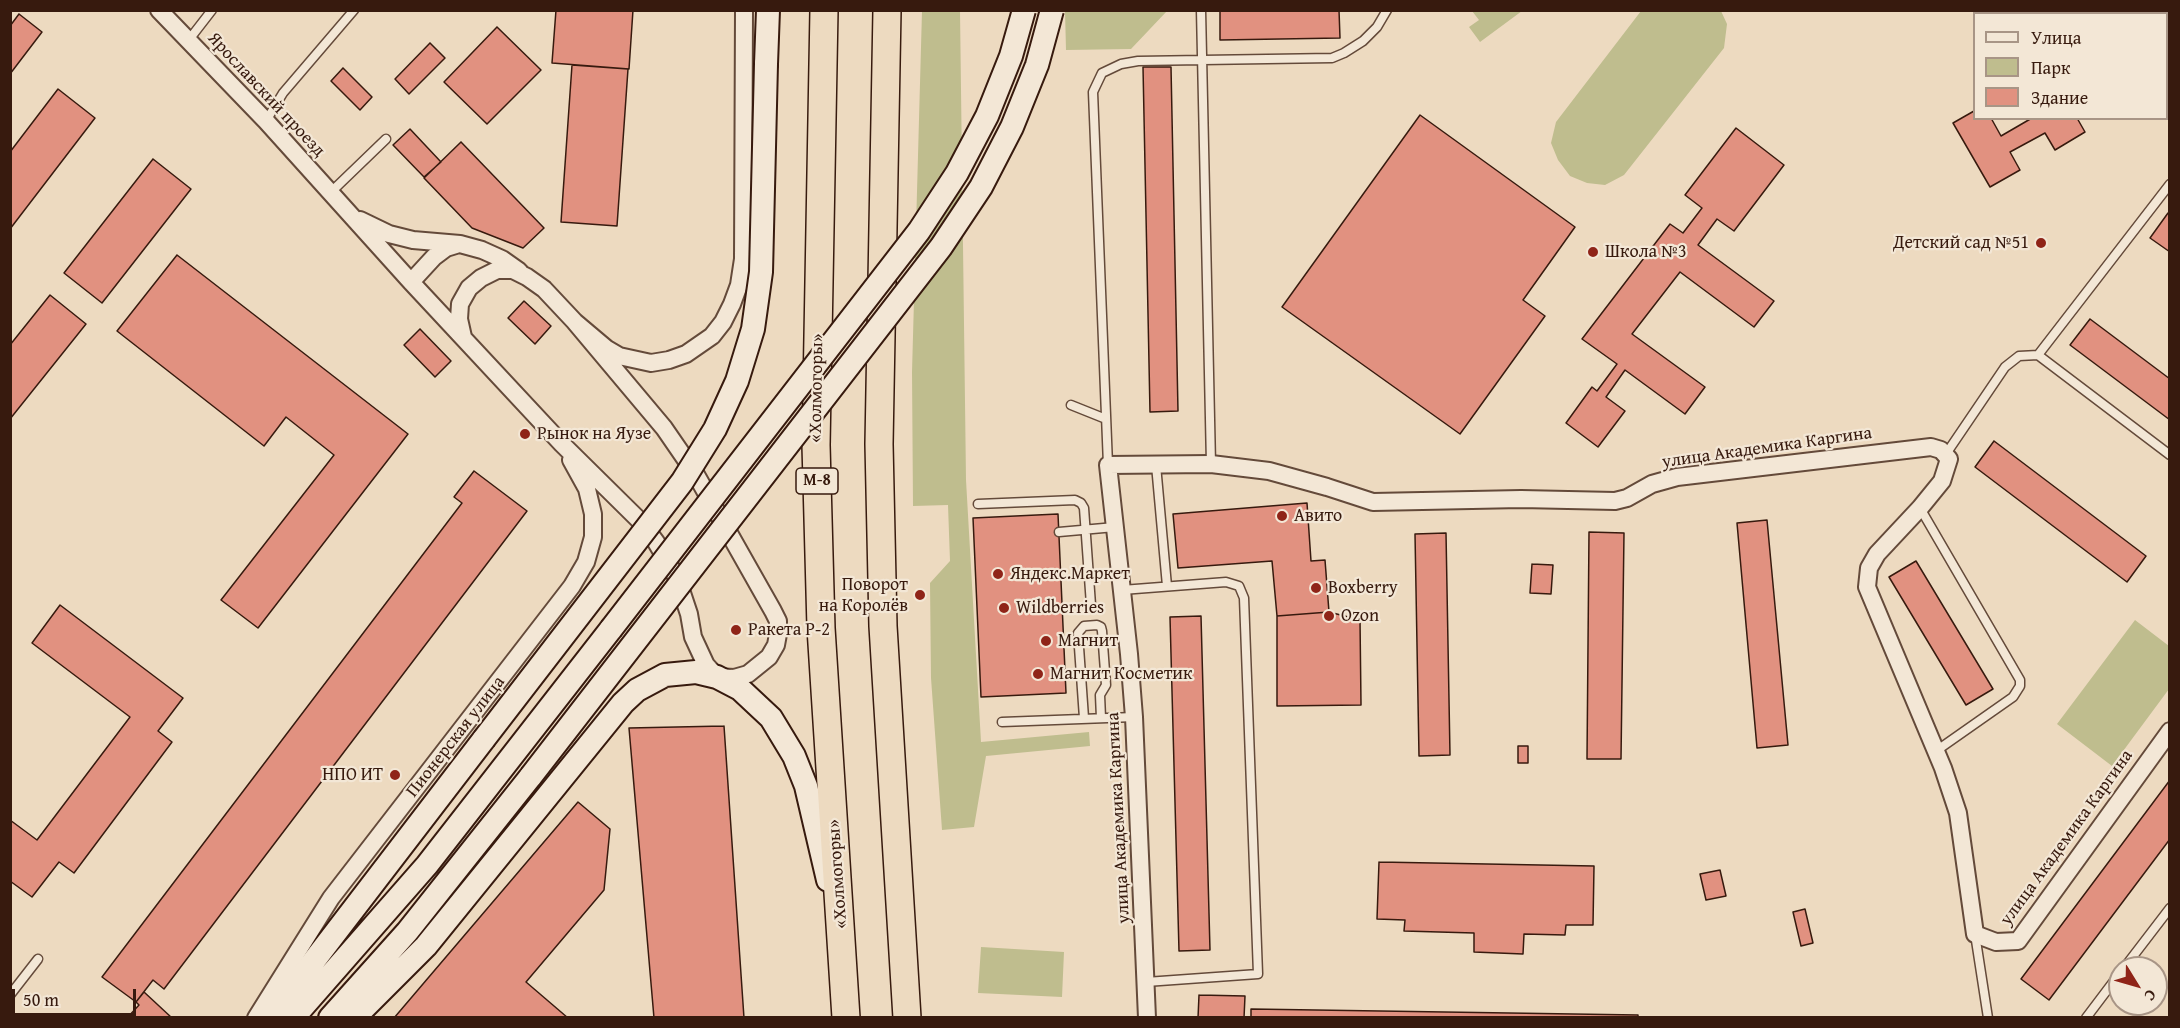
<!DOCTYPE html>
<html>
<head>
<meta charset="utf-8">
<style>
  body { margin:0 }
  #map { position:relative; width:2180px; height:1028px; overflow:hidden; background:#eddac0; font-family:"Gentium Book Plus",serif }
  canvas { display:block }
  .frame { position:absolute; inset:0; border:12px solid #371a0e; pointer-events:none }
  .legend { position:absolute; left:1973px; top:12px; width:195px; height:108px; box-sizing:border-box; background:#f3e7d6; border:2px solid #a89586; margin:0; padding:8px 10px; list-style:none; font-size:18px; color:#371a0e }
  .legend li { display:flex; align-items:center; gap:12px; height:30px }
  .legend b { width:30px; border:2px solid #a89586 }
  .north { position:absolute; left:2108px; top:956px; width:60px; height:60px; box-sizing:border-box; background:#f3e7d6; border:2px solid #a89586; border-radius:50%; rotate:127deg; font-size:16px; font-weight:700; line-height:24px; text-align:center; color:#371a0e }
  .north::after { content:''; display:block; margin:auto; width:21px; height:27px; background:#8f2418; clip-path:polygon(50% 0,100% 100%,50% 72%,0 100%) }
  .scale { position:absolute; left:12px; top:989px; width:124px; height:27px; box-sizing:border-box; border:3px solid #371a0e; border-top:0; padding-left:8px; font-size:18px; line-height:21px; white-space:nowrap; color:#371a0e; -webkit-text-stroke:4px #f3e7d6; paint-order:stroke }
</style>
</head>
<body>
<div id="map">
<canvas width="2180" height="1028"></canvas>
<div class="frame"></div>
<ul class="legend">
<li><b style="height:8px;background:#f3e7d6"></b>Улица</li>
<li><b style="height:16px;background:#bfbd8e"></b>Парк</li>
<li><b style="height:16px;background:#e19180"></b>Здание</li>
</ul>
<div class="north">С</div>
<div class="scale">50 m</div>
</div>
<script>
const ctx = document.querySelector('canvas').getContext('2d');
ctx.lineJoin = 'round';
function fillPath(path, color) {
  ctx.fillStyle = color;
  ctx.fill(path, 'evenodd');
}
function toPath(rows) {
  const path = new Path2D();
  for (const r of rows) {
    path.moveTo(r[0], r[1]);
    for (let i = 2; i < r.length; i += 2) path.lineTo(r[i], r[i + 1]);
  }
  return path;
}
function stroke(path, color, width, dash) {
  ctx.strokeStyle = color;
  ctx.lineWidth = width;
  ctx.lineCap = dash ? 'butt' : 'round';
  ctx.setLineDash(dash || []);
  ctx.stroke(path);
}
function label(font, color, halo, rows, align = 'center') {
  ctx.font = font + ' "Gentium Book Plus",serif';
  ctx.lineWidth = 4.5;
  ctx.setLineDash([]);
  ctx.textBaseline = 'middle';
  ctx.strokeStyle = halo;
  ctx.fillStyle = color;
  for (const [text, x, y, turn = 0] of rows) {
    ctx.save();
    ctx.translate(x, y);
    ctx.rotate((+turn || 0) * Math.PI / 180);
    ctx.textAlign = isNaN(turn) ? turn : align;
    if (halo) ctx.strokeText(text, 0, 0);
    ctx.fillText(text, 0, 0);
    ctx.restore();
  }
}
fillPath(toPath([
  [922,11,960,11,966,480,981,742,1089,732,1090,746,986,756,974,827,942,830,931,678,930,583,950,561,948,505,913,506,912,372],
  [1065,11,1065,10,1167,11,1131,49,1066,50],
  [1472,11,1522,11,1480,42,1469,27,1479,20],
  [1641,11,1721,11,1727,24,1724,48,1624,175,1605,185,1587,183,1570,176,1558,160,1551,143,1556,122],
  [2135,620,2169,646,2169,689,2112,766,2057,724],
  [981,947,1064,952,1062,997,978,993]
]), '#bfbd8e');
const building = toPath([
  [556,10,633,10,629,69,552,63,556,10],
  [1339,10,1340,38,1220,40,1220,11,1339,10],
  [19,14,42,32,10,74,10,26,19,14],
  [497,27,541,70,487,124,444,82,497,27],
  [430,43,445,58,409,94,395,79,430,43],
  [572,65,628,69,617,226,561,222,572,65],
  [1143,67,1171,67,1178,411,1150,412,1143,67],
  [343,68,372,97,360,110,331,81,343,68],
  [58,89,95,118,10,229,10,152,58,89],
  [1974,111,1974,118,1991,118,2001,136,2032,118,2077,118,2085,132,2055,150,2045,133,2010,152,2020,170,1990,187,1953,123,1974,111],
  [1420,115,1575,227,1523,300,1545,316,1460,434,1282,307,1420,115],
  [1736,128,1784,165,1734,231,1717,219,1698,245,1774,301,1754,327,1680,272,1632,334,1705,387,1685,414,1625,370,1606,397,1625,411,1598,447,1566,423,1592,387,1597,391,1617,364,1582,339,1670,224,1683,233,1702,208,1685,195,1736,128],
  [410,129,441,162,424,177,393,145,410,129],
  [461,142,544,228,523,248,472,228,424,178,461,142],
  [153,159,191,189,102,303,64,273,153,159],
  [2168,213,2170,214,2170,252,2150,238,2168,213],
  [177,255,408,434,258,628,221,600,334,455,286,417,264,446,117,331,177,255],
  [50,295,86,324,10,419,10,345,50,295],
  [524,301,551,326,535,344,508,318,524,301],
  [2090,319,2170,379,2170,420,2070,345,2090,319],
  [420,329,451,361,435,377,404,345,420,329],
  [1994,441,2146,556,2127,582,1975,467,1994,441],
  [474,471,527,511,164,989,153,980,136,1002,102,977,462,503,454,497,474,471],
  [1307,503,1311,561,1325,560,1329,612,1277,616,1272,561,1178,568,1173,514,1307,503],
  [1058,514,1066,693,981,697,973,518,1058,514],
  [1767,520,1788,745,1757,748,1737,523,1767,520],
  [1589,532,1624,533,1621,759,1587,759,1589,532],
  [1446,533,1450,755,1419,756,1415,534,1446,533],
  [1916,561,1993,689,1966,705,1889,577,1916,561],
  [1532,564,1553,565,1551,594,1530,593,1532,564],
  [60,605,183,698,158,731,172,742,74,873,59,862,32,897,10,881,10,820,37,840,130,717,32,643,60,605],
  [1329,612,1360,620,1361,705,1277,706,1277,616,1329,612],
  [1201,616,1210,950,1179,951,1170,617,1201,616],
  [724,726,744,1018,654,1018,629,728,724,726],
  [1518,746,1528,746,1528,763,1518,763,1518,746],
  [2170,780,2170,839,2049,1000,2021,979,2170,780],
  [578,802,610,829,604,890,526,982,568,1018,394,1018,578,802],
  [1379,862,1594,866,1593,925,1566,925,1565,935,1524,934,1523,954,1474,952,1474,933,1404,931,1405,920,1377,919,1379,862],
  [1720,870,1726,896,1706,900,1700,874,1720,870],
  [1805,909,1813,943,1801,946,1793,912,1805,909],
  [144,992,172,1018,127,1018,139,1005,136,1002,144,992],
  [1199,995,1245,996,1244,1018,1198,1018,1199,995],
  [1251,1009,1638,1015,1638,1018,1251,1018,1251,1009]
]);
fillPath(building, '#e19180');
stroke(building, '#371a0e', 1.5);
const service = toPath([
  [1201,10,1211,464],
  [2145,10,2147,14],
  [188,41,212,10],
  [2166,47,2170,52],
  [266,121,283,93,354,10],
  [330,193,386,139],
  [2038,355,2170,455],
  [1071,405,1106,419],
  [1946,454,2005,367,2019,356,2038,355,2170,184],
  [1108,465,1093,92,1102,73,1121,64,1138,61,1332,58,1344,53,1363,41,1377,27,1387,10],
  [1156,465,1167,586],
  [978,504,1075,500,1081,503,1084,508,1091,605],
  [1920,508,2020,680,2020,686,2013,697,1936,751],
  [1059,532,1115,527],
  [1122,590,1226,582,1239,586,1244,598,1258,974,1146,982],
  [1084,718,1078,633,1084,626,1097,625,1101,627,1102,631,1106,685,1100,695,1101,718],
  [1002,722,1134,717],
  [1975,934,1988,1018],
  [2124,968,2170,908],
  [10,995,38,959],
  [2086,1018,2120,973]
]);
const minor = toPath([
  [159,10,266,121,411,282,562,444,641,522,656,542,677,578,689,614,693,637,706,665,717,677,734,678,748,674,769,657,776,645,778,634,778,621,773,611,695,473,664,428,575,322],
  [360,220,389,234,413,240,460,244,482,250,502,259,519,271],
  [411,282,434,257,446,248,459,244],
  [463,337,459,319,460,304,469,288,481,278,497,270,513,270,527,277,544,289,575,322,607,349,619,356,651,363,669,360,686,354,712,336,723,322,732,304,739,285,743,259,744,10],
  [256,1018,331,898,572,586,586,562,593,537,593,514,587,489,571,460],
  [1147,1018,1134,717,1129,654,1108,465,1211,464,1269,471,1327,487,1373,502,1521,499,1615,501,1627,498,1652,484,1677,477,1931,447,1941,450,1949,459,1942,481,1920,508,1877,554,1869,568,1867,587,1943,768,1958,813,1975,934,1996,942,2018,941,2170,731]
]);
const secondary = toPath([
  [766,64,768,10],
  [270,1018,484,739],
  [293,1018,427,865,611,629],
  [330,1018,407,932,531,776],
  [354,1018,426,946,623,703,637,690,665,675,696,672,717,677,740,689,771,718,794,756,806,786,828,880]
]);
const trunk = toPath([
  [824,10,816,445,821,628,846,1018],
  [887,10,879,444,883,626,907,1018]
]);
stroke(service, '#644a3a', 11);
stroke(minor, '#644a3a', 20);
stroke(secondary, '#371a0e', 26);
stroke(trunk, '#371a0e', 30);
stroke(service, '#f3e7d6', 8);
stroke(minor, '#f3e7d6', 16);
stroke(secondary, '#f3e7d6', 22);
stroke(trunk, '#eddac0', 27);
const secondaryBridge = toPath([
  [611,629,919,231,957,173,987,116,1011,56,1024,10],
  [484,739,682,482,715,429,737,381,753,329,761,272,766,64],
  [531,776,941,247,981,187,1012,127,1037,65,1052,10]
]);
stroke(secondaryBridge, '#371a0e', 26, []);
stroke(secondaryBridge, '#f3e7d6', 22);
for (const [x, y, r, color] of [
  [2041,243,6,"#8f2418"],
  [1593,252,6,"#8f2418"],
  [525,434,6,"#8f2418"],
  [1282,516,6,"#8f2418"],
  [998,574,6,"#8f2418"],
  [1316,588,6,"#8f2418"],
  [920,595,6,"#8f2418"],
  [1004,608,6,"#8f2418"],
  [1329,616,6,"#8f2418"],
  [736,630,6,"#8f2418"],
  [1046,641,6,"#8f2418"],
  [1038,674,6,"#8f2418"],
  [395,775,6,"#8f2418"]
]) {
  const dot = new Path2D();
  dot.arc(x, y, r, 0, 2 * Math.PI);
  ctx.fillStyle = color;
  ctx.fill(dot);
  stroke(dot, '#f3e7d6', 2);
}
for (const [x, y, w] of [
  [817,481,42]
]) {
  const box = new Path2D();
  box.roundRect(x - w / 2, y - 13, w, 26, 4.5);
  ctx.fillStyle = '#f3e7d6';
  ctx.fill(box);
  stroke(box, '#371a0e', 1.5);
}
label('bold 16px', '#371a0e', null, [
  ["М-8",817,481]
]);
label('18px', '#371a0e', '#f3e7d6', [
  ["Ярославский проезд",266,95,47],
  ["«Холмогоры»",817,388,-89],
  ["улица Академика Каргина",1767,448,-8],
  ["Пионерская улица",456,737,-52],
  ["улица Академика Каргина",1119,818,-93],
  ["улица Академика Каргина",2067,838,-54],
  ["«Холмогоры»",838,874,-94]
]);
label('18px', '#371a0e', '#f3e7d6', [
  ["Детский сад №51",2029,243,"right"],
  ["Школа №3",1605,252],
  ["Рынок на Яузе",537,434],
  ["Авито",1294,516],
  ["Яндекс.Маркет",1010,574],
  ["Поворот",908,585,"right"],
  ["на Королёв",908,606,"right"],
  ["Boxberry",1328,588],
  ["Wildberries",1016,608],
  ["Ozon",1341,616],
  ["Ракета Р-2",748,630],
  ["Магнит",1058,641],
  ["Магнит Косметик",1050,674],
  ["НПО ИТ",383,775,"right"]
], 'left');
</script>
</body>
</html>
